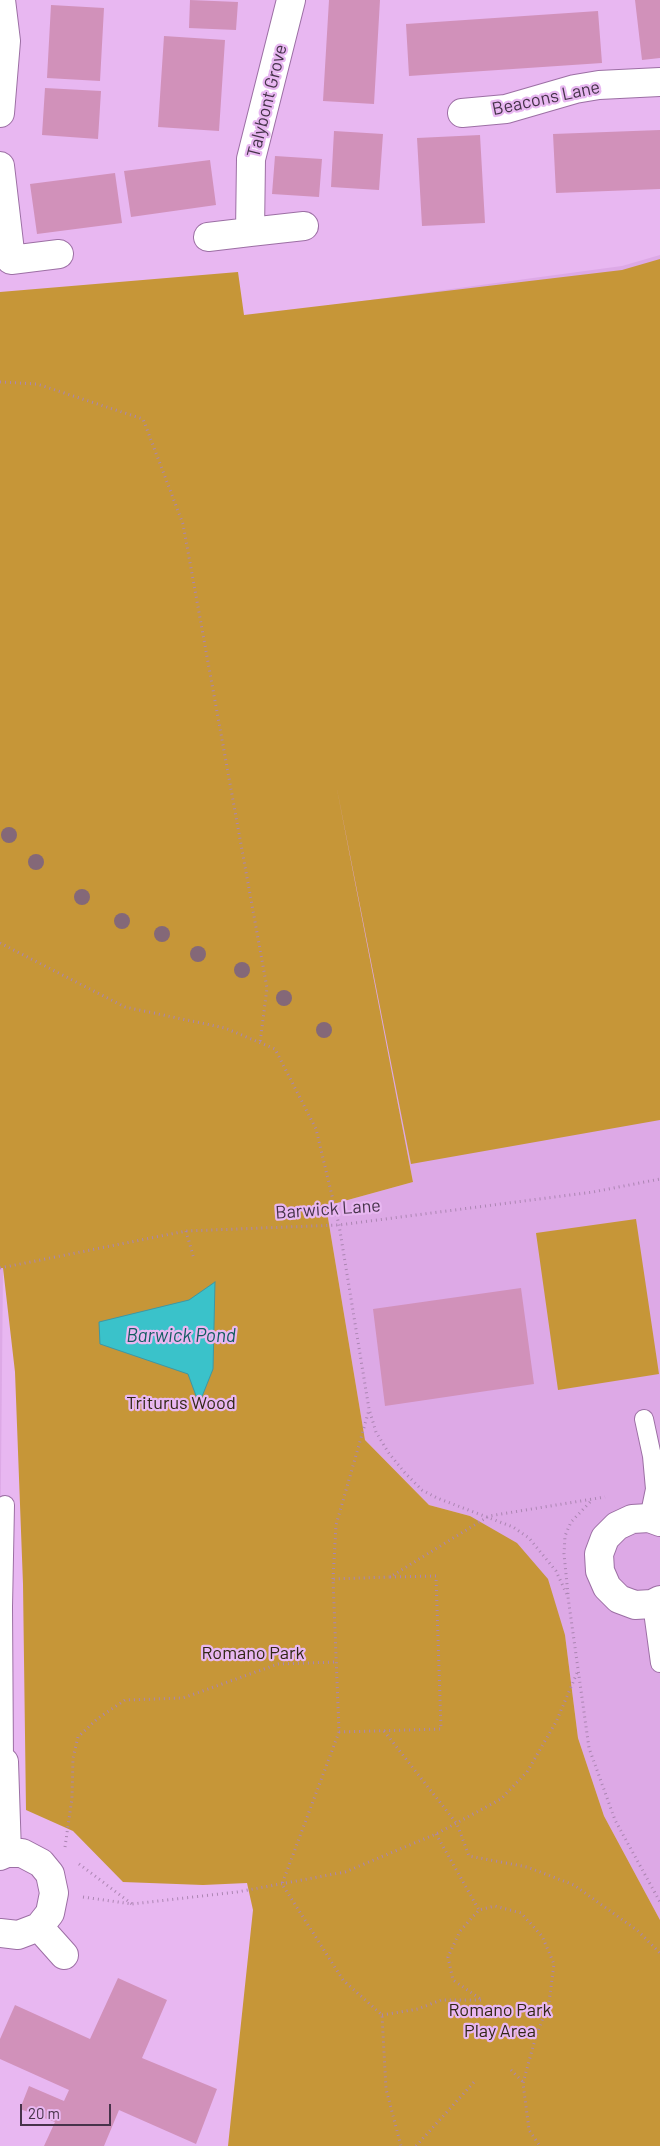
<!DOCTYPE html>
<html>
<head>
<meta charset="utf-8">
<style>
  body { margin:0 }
  #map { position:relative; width:660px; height:2146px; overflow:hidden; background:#e8b7f1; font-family:Barlow,sans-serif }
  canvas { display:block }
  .scale { position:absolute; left:20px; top:2104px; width:91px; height:22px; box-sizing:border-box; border:2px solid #46334a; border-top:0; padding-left:6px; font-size:15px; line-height:18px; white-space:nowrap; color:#46334a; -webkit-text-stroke:4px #e8b7f1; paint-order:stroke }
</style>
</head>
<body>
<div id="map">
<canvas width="660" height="2146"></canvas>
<div class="scale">20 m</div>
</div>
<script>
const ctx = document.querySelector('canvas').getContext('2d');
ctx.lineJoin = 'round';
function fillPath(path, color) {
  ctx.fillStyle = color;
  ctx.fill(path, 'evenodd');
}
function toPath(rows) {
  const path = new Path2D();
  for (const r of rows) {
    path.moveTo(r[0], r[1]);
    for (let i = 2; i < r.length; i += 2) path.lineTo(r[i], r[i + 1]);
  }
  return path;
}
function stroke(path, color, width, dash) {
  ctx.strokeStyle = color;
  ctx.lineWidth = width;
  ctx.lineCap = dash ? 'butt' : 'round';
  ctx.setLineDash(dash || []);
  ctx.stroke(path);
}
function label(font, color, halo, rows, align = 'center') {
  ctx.font = font + ' Barlow,sans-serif';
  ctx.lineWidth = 4.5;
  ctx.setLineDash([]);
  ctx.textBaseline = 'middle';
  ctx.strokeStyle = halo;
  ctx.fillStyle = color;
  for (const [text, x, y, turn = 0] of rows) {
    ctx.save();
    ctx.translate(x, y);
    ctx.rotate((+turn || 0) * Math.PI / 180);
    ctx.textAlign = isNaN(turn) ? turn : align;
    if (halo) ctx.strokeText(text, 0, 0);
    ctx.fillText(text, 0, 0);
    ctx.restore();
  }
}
fillPath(toPath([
  [660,255,660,1920,604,1816,578,1738,565,1635,470,1516,429,1505,365,1440,326,1206,413,1182,244,317,622,266],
  [3,1267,0,1576,0,1268]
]), '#dda9e6');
fillPath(toPath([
  [660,259,660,1120,411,1164,336,784,413,1182,326,1206,365,1440,429,1505,470,1516,517,1543,548,1579,565,1635,578,1738,604,1816,660,1920,660,2146,228,2146,253,1910,247,1883,203,1885,123,1882,73,1831,26,1810,23,1584,15,1372,3,1268,0,1268,0,292,238,272,244,315,622,270],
  [636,1219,659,1374,558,1390,536,1233]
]), '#c69638');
const water = toPath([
  [215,1282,213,1369,199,1404,188,1374,100,1344,99,1322,189,1300,215,1282]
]);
fillPath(water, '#3ac2ca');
stroke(water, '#3e97a4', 1);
fillPath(toPath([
  [190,0,238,2,236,30,189,28],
  [329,0,380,0,374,104,323,101],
  [635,0,660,0,660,58,642,60],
  [51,5,104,8,100,81,47,78],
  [598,11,602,63,409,76,406,24],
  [164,36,225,40,219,131,158,127],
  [45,88,101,91,98,139,42,135],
  [660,130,660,189,556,193,553,134],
  [334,131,383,134,379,190,331,187],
  [480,135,485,223,422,226,417,138],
  [275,156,322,159,319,197,272,194],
  [210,160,216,205,131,217,124,171],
  [115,173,122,223,37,234,30,184],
  [521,1288,534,1384,385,1406,373,1309],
  [118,1978,167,2000,142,2058,217,2089,196,2144,119,2110,104,2146,44,2146,55,2122,20,2109,29,2086,64,2101,69,2090,0,2059,0,2039,15,2005,90,2039]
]), '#d191ba');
const lane = toPath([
  [644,1419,652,1456,655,1489,649,1518],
  [0,1601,3,1607,4,1762],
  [652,1604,660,1663],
  [3,1607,5,1505]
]);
const street = toPath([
  [291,0,251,159,250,232,304,226],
  [0,113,6,41,1,0],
  [462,113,506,109,575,89,599,85,660,82],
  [0,166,11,260,59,254],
  [208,237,250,232],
  [660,1522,649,1518,632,1519,617,1526,605,1538,599,1554,600,1571,607,1587,619,1599,635,1605,652,1604,660,1600],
  [4,1762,7,1853],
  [0,1856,7,1853,22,1853,41,1863,50,1874,54,1893,50,1913,39,1927,18,1935,0,1933],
  [39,1927,64,1955]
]);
stroke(lane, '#9c6fa4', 20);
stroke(street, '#9c6fa4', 30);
stroke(toPath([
  [0,382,37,384,143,419,183,524,267,988,260,1043],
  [0,943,125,1007,225,1028,275,1049,316,1129,339,1225,369,1409,376,1432,388,1452,405,1473,422,1490,437,1498,513,1527,529,1538,556,1571,568,1597,589,1748,615,1820,660,1902],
  [186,1231,194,1259],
  [0,1268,186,1231,339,1225,593,1192,660,1179],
  [390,1577,436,1576,441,1729,339,1732,333,1579,390,1577,489,1516,605,1497],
  [333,1579,336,1525,369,1410],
  [568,1594,564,1554,565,1536,571,1522,592,1500],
  [384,1731,457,1824,469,1856,527,1867,574,1885,638,1931,660,1953],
  [339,1732,282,1884,343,1980,382,2015,386,2089,401,2146],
  [436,1834,479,1910],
  [65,1847,72,1798,73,1758,78,1737,97,1719,125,1700,183,1698,278,1664,336,1662],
  [79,1864,132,1904],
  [83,1897,132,1904,237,1892,345,1872,436,1834,501,1799,527,1772,556,1722,577,1673],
  [382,2015,418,2009,441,2000,482,2000,453,1980,448,1957,460,1931,479,1910,495,1906,521,1913,542,1936,554,1964,549,2002,536,2036,523,2083,529,2130,540,2146],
  [511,2070,523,2082],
  [416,2146,475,2081]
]), '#ab85b2', 3, [1, 4]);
stroke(lane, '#fff', 18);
stroke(street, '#fff', 28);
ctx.fillStyle = '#846878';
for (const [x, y] of [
  [9,835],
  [36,862],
  [82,897],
  [122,921],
  [162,934],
  [198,954],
  [242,970],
  [284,998],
  [324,1030]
]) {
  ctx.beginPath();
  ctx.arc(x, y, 8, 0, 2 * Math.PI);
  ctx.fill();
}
label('18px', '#46334a', '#e8b7f1', [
  ["Beacons Lane",546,98,-12],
  ["Talybont Grove",267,101,-76],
  ["Barwick Lane",328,1209,-4]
]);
label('18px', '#322715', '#e8b7f1', [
  ["Triturus Wood",181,1403],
  ["Romano Park",253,1653],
  ["Romano Park",500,2010],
  ["Play Area",500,2031]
]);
label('italic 19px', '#125d61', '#e8b7f1', [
  ["Barwick Pond",181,1336]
]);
</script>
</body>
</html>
